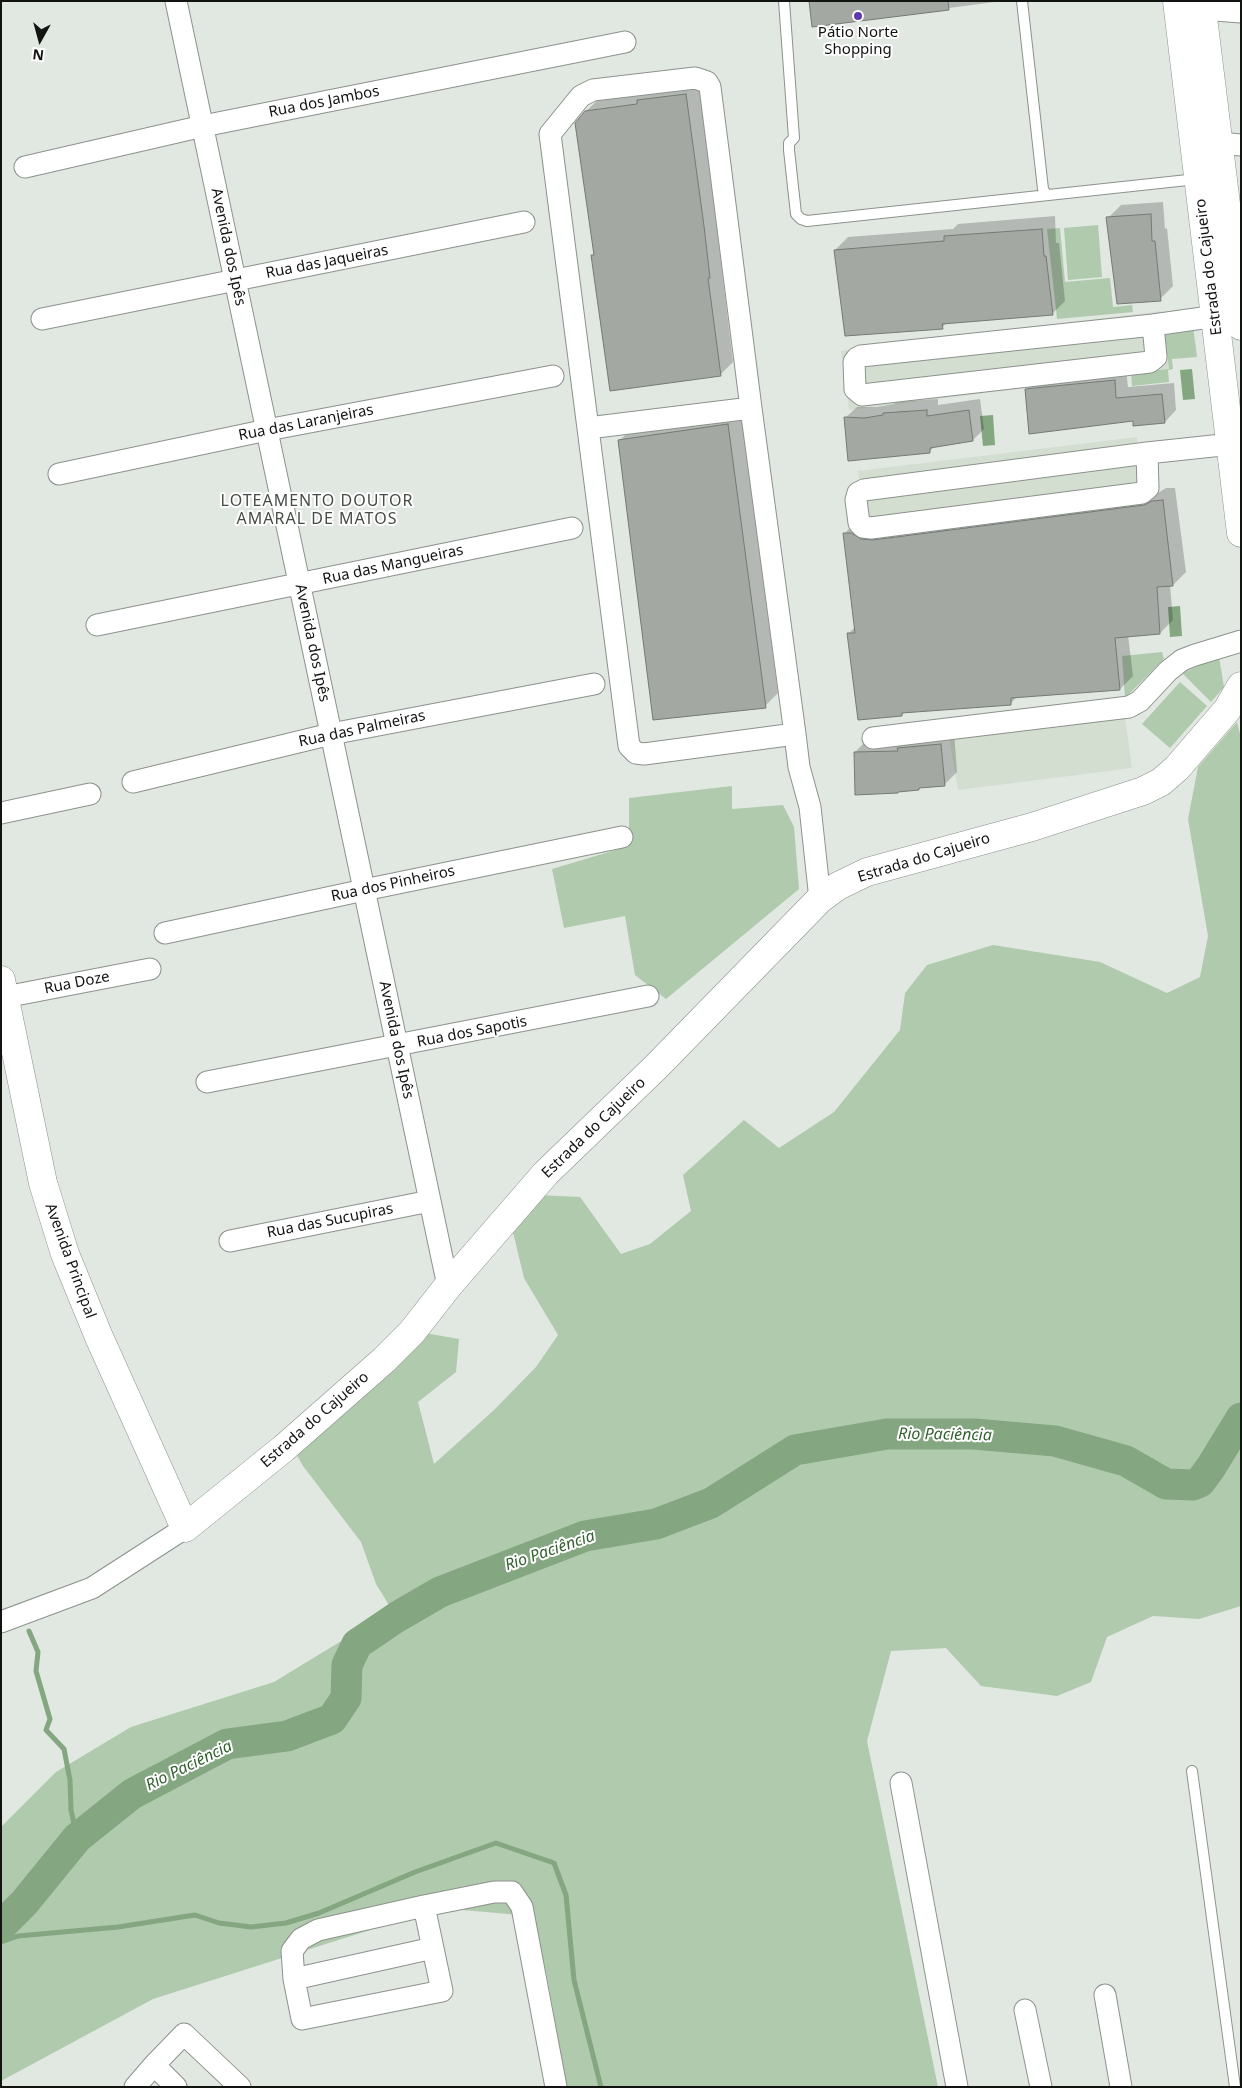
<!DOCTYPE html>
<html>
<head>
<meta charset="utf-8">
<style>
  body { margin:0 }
  #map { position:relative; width:1242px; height:2088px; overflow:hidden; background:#e1e7e1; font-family:"Noto Sans",sans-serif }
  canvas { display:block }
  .frame { position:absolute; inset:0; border:2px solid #121412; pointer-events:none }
  .north { position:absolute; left:15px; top:15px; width:50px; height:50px; -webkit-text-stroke:4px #fff; paint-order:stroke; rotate:187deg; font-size:14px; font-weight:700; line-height:20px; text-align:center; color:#121412 }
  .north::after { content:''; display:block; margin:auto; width:18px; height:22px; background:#121412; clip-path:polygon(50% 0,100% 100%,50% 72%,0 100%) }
</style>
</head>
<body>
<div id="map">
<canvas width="1242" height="2088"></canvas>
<div class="frame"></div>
<div class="north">N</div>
</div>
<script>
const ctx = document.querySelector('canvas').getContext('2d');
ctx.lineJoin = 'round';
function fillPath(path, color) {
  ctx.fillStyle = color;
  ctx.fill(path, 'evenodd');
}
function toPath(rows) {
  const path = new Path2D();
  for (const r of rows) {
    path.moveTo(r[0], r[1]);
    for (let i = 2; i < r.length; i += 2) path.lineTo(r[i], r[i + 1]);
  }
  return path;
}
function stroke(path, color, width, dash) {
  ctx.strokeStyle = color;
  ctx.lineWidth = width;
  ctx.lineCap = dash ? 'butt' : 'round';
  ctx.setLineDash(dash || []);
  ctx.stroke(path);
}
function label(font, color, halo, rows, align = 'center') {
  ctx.font = font + ' "Noto Sans",sans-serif';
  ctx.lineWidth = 4;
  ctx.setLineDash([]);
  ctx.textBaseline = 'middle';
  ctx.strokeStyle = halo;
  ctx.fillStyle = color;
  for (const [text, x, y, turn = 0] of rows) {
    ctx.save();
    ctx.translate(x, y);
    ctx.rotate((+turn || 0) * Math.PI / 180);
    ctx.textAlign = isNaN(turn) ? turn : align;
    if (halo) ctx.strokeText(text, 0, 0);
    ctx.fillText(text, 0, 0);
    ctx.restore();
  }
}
fillPath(toPath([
  [1161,311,1169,370,849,410,841,351],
  [1137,437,1140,493,866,528,858,471],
  [1123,702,1132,768,958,790,947,726]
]), '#d3ded1');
fillPath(toPath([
  [1098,225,1102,277,1068,280,1064,228],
  [1060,228,1065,282,1110,278,1113,307,1132,305,1133,312,1057,319,1047,229],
  [1193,326,1197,357,1172,359,1173,369,1168,370,1169,382,1132,386,1131,373,1169,369,1164,329],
  [1162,652,1164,659,1125,698,1122,656],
  [1219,657,1224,687,1211,702,1182,673],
  [1180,682,1207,706,1170,748,1142,724],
  [1237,722,1241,738,1241,1606,1199,1619,1153,1616,1107,1637,1091,1682,1057,1696,981,1686,946,1648,891,1651,867,1741,938,2087,567,2087,546,1971,532,1916,439,1908,153,1999,1,2081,1,1827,56,1772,131,1727,274,1682,392,1610,376,1584,361,1542,303,1466,294,1450,425,1333,459,1339,456,1372,418,1402,434,1464,494,1410,536,1367,558,1335,524,1278,513,1232,537,1195,580,1197,621,1254,650,1244,691,1211,683,1175,744,1120,779,1148,834,1112,900,1030,905,993,927,965,993,945,1100,962,1167,993,1200,977,1208,936,1188,819,1198,767],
  [732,786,732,809,783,805,794,827,799,889,666,999,635,975,625,916,564,928,552,869,629,846,629,798]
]), '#afcaac');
fillPath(toPath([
  [1192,369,1195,399,1183,400,1180,370],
  [993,415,995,445,983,446,980,416],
  [1180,606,1182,636,1170,637,1168,607]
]), '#84a681');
fillPath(toPath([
  [810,1,1002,1,813,26],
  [699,81,733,362,720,375,592,256,595,253,586,111,600,98],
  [1163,202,1165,229,1167,228,1173,286,1160,299,1108,218,1121,205],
  [1055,216,1056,243,1059,243,1065,301,1052,314,947,322,942,328,835,250,848,237,953,229,958,224],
  [1126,369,1128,387,1174,383,1176,410,1165,422,1134,420,1026,390,1037,378],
  [938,399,938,405,980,399,984,429,973,440,936,445,930,451,845,418,857,407,877,407,894,404,896,402],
  [741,412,778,693,765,706,630,521,628,521,619,441,632,428],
  [1166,488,1175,488,1186,572,1173,585,1170,585,1173,620,1160,633,1128,635,1133,676,1120,689,1017,697,1011,703,905,712,901,715,848,634,855,627,844,534,857,521,886,528,1158,493],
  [954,731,957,772,944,785,920,787,918,789,855,752,868,739]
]), '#0003');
stroke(toPath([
  [29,1631,38,1652,36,1671,50,1719,46,1730,64,1749,70,1780,71,1810,77,1838],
  [1,1942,18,1936,118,1927,195,1915,219,1923,251,1927,286,1923,319,1913,415,1872,496,1843,554,1863,566,1895,574,1980,601,2087]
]), '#84a681', 5);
stroke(toPath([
  [1,1926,24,1903,77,1838,132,1794,227,1744,287,1736,332,1719,346,1698,347,1665,357,1644,397,1617,440,1592,585,1536,656,1524,711,1503,795,1450,887,1434,974,1434,1055,1441,1126,1461,1166,1484,1193,1485,1200,1482,1211,1467,1241,1418]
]), '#84a681', 31);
const building = toPath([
  [809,1,948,1,949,10,812,27,809,1],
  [686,94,704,226,710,278,708,278,721,376,610,391,591,255,594,255,575,123,585,111,637,104,637,100,686,94],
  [1151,214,1152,241,1155,241,1161,301,1117,304,1106,217,1151,214],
  [1042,229,1044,256,1046,256,1053,315,942,324,943,329,845,336,834,250,944,241,944,236,1042,229],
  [1115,380,1116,398,1162,394,1165,423,1133,426,1133,421,1029,434,1025,389,1115,380],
  [927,410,927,416,969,410,973,441,930,448,930,453,848,461,844,417,864,418,883,415,883,413,927,410],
  [728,424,766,708,653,720,618,440,728,424],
  [1163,500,1173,586,1157,587,1160,634,1115,638,1120,690,1011,698,1011,705,902,713,902,716,858,720,847,633,855,633,843,533,851,533,861,539,873,540,1144,505,1152,501,1163,500],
  [941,744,945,786,919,788,919,790,898,792,898,793,855,795,854,752,898,751,897,748,941,744]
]);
fillPath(building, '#a3a8a2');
stroke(building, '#747974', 1);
const lane = toPath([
  [784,1,794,138,789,143,789,150,796,214,801,219,807,221,1197,179],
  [1022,1,1043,189,1046,194],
  [1192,1771,1235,2087]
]);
const street = toPath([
  [176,1,448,1286],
  [1202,9,1241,12],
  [1219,143,1241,145],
  [25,167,203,126,625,42],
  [42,319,524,222],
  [1153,325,1156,357,1150,362,862,395,855,389,854,362,857,358,861,356,1153,325,1231,314],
  [588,428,751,408],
  [1147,453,1148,488,1142,493,871,528,863,527,859,523,856,500,858,493,864,490,1147,453,1241,443],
  [59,474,267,430,553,376],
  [97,625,572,528],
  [795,734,644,754,636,753,629,746,550,134,581,96,593,90,695,78,707,82,710,87,751,408,795,734,799,767,810,807,820,899],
  [873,738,1129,707,1140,701,1168,671,1182,660,1195,655,1241,641],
  [133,782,331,734,594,684],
  [1,813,90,794],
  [165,933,364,890,622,837],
  [5,997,150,969],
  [207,1082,648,996],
  [230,1241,430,1201],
  [1,1622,92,1588,185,1528],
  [901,1783,957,2087],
  [424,1906,442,1991,302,2019,294,1979,292,1951,301,1939,318,1930,424,1906,494,1892,512,1892,522,1907,556,2087],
  [294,1979,433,1948],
  [1105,1995,1121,2087],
  [1025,2010,1041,2087],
  [135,2087,154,2065],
  [176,2087,154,2065,184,2034,240,2087]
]);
const secondary = toPath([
  [1177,1,1241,533],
  [1201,1,1241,326],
  [1,980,43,1183,65,1254,99,1337,185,1528,284,1448,384,1360,412,1332,448,1286,546,1173,656,1067,820,899,838,886,867,872,1032,827,1143,791,1161,782,1177,768,1227,710,1241,686]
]);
stroke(lane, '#8c928c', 12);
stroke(street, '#8c928c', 23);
stroke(secondary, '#8c928c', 29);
stroke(lane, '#fff', 10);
stroke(street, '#fff', 21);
stroke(secondary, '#fff', 28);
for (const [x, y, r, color] of [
  [858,16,5,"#6039b1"]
]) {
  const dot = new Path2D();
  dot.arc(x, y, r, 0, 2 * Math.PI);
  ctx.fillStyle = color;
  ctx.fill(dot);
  stroke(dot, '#fff', 2);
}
label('15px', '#121412', '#fff', [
  ["Pátio Norte",858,33],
  ["Shopping",858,50]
]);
label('15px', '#121412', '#fff', [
  ["Rua dos Jambos",324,102,-11],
  ["Avenida dos Ipês",228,247,78],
  ["Rua das Jaqueiras",327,262,-11],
  ["Estrada do Cajueiro",1209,267,-97],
  ["Rua das Laranjeiras",306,423,-11],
  ["Rua das Mangueiras",393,565,-12],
  ["Avenida dos Ipês",312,643,78],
  ["Rua das Palmeiras",362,729,-12],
  ["Estrada do Cajueiro",924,858,-17],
  ["Rua dos Pinheiros",393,884,-12],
  ["Rua Doze",77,983,-11],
  ["Rua dos Sapotis",472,1032,-11],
  ["Avenida dos Ipês",396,1040,78],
  ["Estrada do Cajueiro",594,1128,-44],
  ["Rua das Sucupiras",330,1221,-11],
  ["Avenida Principal",70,1261,70],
  ["Estrada do Cajueiro",315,1420,-41]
]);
ctx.letterSpacing = '1px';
label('16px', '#474c47', '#fff', [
  ["LOTEAMENTO DOUTOR",317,501],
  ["AMARAL DE MATOS",317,519]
]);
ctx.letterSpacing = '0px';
label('italic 16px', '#32622f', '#fff', [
  ["Rio Paciência",945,1435,1],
  ["Rio Paciência",550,1551,-19],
  ["Rio Paciência",189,1766,-26]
]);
</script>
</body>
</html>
